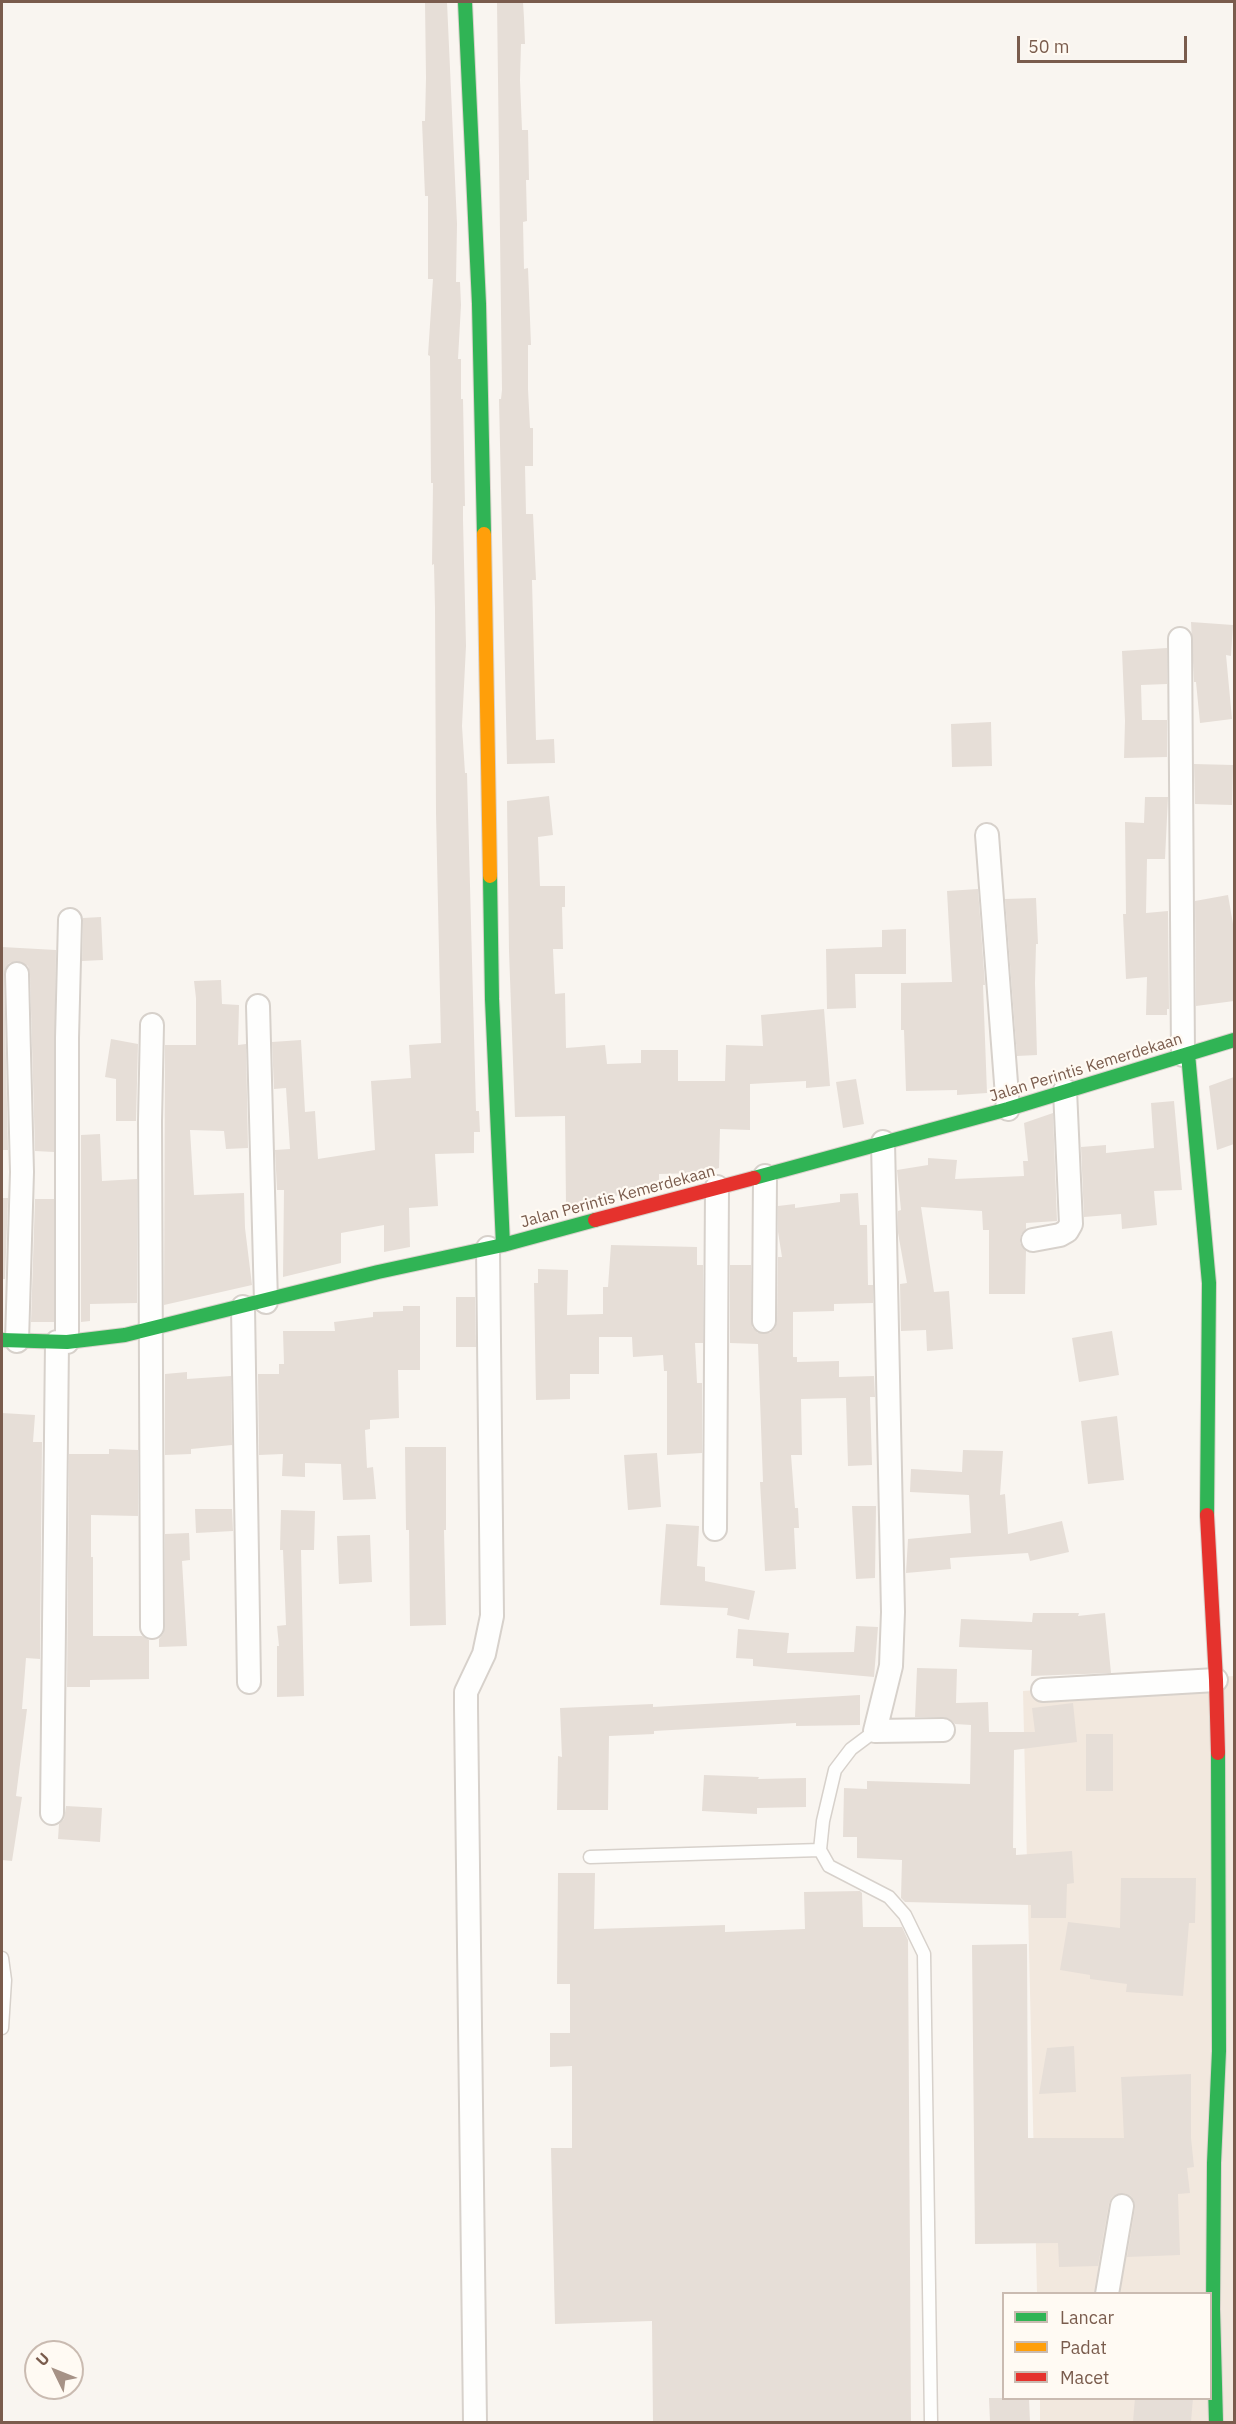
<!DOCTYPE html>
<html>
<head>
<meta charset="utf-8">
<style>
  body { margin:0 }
  #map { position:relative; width:1236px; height:2424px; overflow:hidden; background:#f9f5f0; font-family:"IBM Plex Sans",sans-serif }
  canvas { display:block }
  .frame { position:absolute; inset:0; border:3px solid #7a5c4d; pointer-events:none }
  .legend { position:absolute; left:1002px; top:2292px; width:210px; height:108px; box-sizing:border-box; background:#fffaf3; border:2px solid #cabbb1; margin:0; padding:8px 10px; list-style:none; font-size:18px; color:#7a5c4d }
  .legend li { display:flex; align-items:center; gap:12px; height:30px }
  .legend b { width:30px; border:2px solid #cabbb1 }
  .north { position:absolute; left:24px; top:2340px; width:60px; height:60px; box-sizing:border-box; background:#fffaf3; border:2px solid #cabbb1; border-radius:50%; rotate:313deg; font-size:16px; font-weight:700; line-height:24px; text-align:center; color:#7a5c4d }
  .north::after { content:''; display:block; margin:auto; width:21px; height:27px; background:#a69286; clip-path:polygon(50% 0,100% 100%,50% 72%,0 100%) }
  .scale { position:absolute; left:1017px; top:36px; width:170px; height:27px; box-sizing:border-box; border:3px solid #7a5c4d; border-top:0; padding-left:8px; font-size:18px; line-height:21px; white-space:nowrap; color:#7a5c4d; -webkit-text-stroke:4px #fffaf3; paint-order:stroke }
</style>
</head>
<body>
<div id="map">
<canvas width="1236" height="2424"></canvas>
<div class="frame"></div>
<ul class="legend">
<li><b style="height:8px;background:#30b455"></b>Lancar</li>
<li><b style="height:8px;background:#ff9f0a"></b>Padat</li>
<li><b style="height:8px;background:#e5322d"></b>Macet</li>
</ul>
<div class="north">U</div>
<div class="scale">50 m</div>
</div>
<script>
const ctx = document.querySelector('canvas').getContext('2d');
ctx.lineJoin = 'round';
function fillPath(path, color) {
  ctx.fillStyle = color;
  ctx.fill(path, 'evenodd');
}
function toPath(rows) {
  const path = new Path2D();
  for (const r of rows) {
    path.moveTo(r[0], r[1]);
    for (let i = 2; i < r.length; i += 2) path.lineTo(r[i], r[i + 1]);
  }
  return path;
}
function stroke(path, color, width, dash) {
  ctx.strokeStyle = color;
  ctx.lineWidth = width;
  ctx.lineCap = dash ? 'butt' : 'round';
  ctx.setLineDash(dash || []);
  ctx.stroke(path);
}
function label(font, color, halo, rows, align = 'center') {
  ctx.font = font + ' "IBM Plex Sans",sans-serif';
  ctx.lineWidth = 4.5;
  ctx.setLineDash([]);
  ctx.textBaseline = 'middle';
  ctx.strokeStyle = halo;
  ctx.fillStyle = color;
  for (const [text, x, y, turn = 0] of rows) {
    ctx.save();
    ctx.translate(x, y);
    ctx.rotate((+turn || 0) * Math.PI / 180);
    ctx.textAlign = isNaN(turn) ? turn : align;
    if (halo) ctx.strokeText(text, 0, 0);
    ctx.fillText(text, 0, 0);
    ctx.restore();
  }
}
fillPath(toPath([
  [1234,1676,1234,2422,1040,2422,1040,2399,1210,2398,1210,2294,1037,2293,1023,1691]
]), '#f2e8de');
fillPath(toPath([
  [425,2,447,2,457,224,456,282,460,282,461,305,458,359,461,359,461,399,463,399,465,506,463,506,463,520,466,646,462,726,465,773,467,773,476,1111,479,1111,480,1132,474,1132,474,1153,435,1154,438,1206,409,1208,410,1247,384,1252,384,1225,341,1233,341,1263,283,1277,284,1190,277,1190,275,1150,290,1149,286,1088,274,1089,272,1042,301,1040,305,1112,315,1111,318,1159,375,1150,371,1081,411,1078,409,1045,441,1043,436,813,435,608,434,564,432,565,433,483,431,483,430,356,428,355,433,279,428,279,428,196,425,196,422,121,425,121,426,78],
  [497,2,523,2,524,18,525,44,521,44,520,80,522,130,528,130,529,180,526,180,527,221,523,222,524,269,528,268,531,345,528,345,528,389,530,428,533,428,533,466,525,466,526,514,533,514,536,580,532,580,536,740,554,739,555,763,507,764,499,399,501,399,502,390],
  [1191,622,1233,625,1231,656,1226,655,1232,719,1200,723,1196,682,1194,682],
  [1167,648,1167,684,1141,685,1142,720,1167,720,1167,757,1124,758,1125,721,1122,651],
  [991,722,992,766,952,767,951,724],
  [1194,764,1233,765,1232,805,1195,804],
  [549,796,553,835,538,837,540,886,565,886,565,907,562,907,563,949,553,949,555,994,565,993,566,1048,605,1045,607,1064,641,1063,641,1050,678,1050,678,1081,725,1081,726,1045,763,1046,761,1015,824,1009,830,1086,806,1088,806,1081,750,1084,750,1130,720,1129,719,1168,701,1173,659,1174,659,1184,586,1204,566,1204,565,1116,515,1117,509,951,507,801],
  [1145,797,1168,797,1165,859,1147,859,1146,913,1168,911,1169,1009,1167,1009,1167,1015,1146,1015,1147,977,1126,979,1123,914,1126,914,1125,822,1144,823],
  [978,889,985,985,983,985,987,1093,957,1095,957,1090,906,1091,904,1030,901,1030,901,983,952,982,947,891],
  [1228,895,1233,924,1234,1001,1196,1006,1195,901],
  [1036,898,1038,944,1036,944,1035,983,1037,1055,1017,1056,1005,899],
  [101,917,103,960,82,961,83,918],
  [906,929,906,974,855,974,856,1008,827,1009,826,949,882,947,882,930],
  [2,947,56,950,54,1152,35,1151,30,974,28,966,17,961,9,963,4,974,8,1150,2,1150],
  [221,980,222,1004,239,1005,238,1045,246,1044,248,1148,226,1149,224,1131,190,1130,194,1195,244,1193,245,1228,252,1285,164,1305,165,1045,196,1045,196,998,194,981],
  [111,1039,138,1044,136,1121,116,1121,116,1079,105,1077],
  [1234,1077,1234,1144,1217,1150,1209,1086],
  [856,1079,864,1124,843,1128,836,1082],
  [1174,1101,1182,1190,1154,1191,1157,1225,1122,1229,1121,1214,1084,1217,1081,1147,1106,1145,1106,1153,1154,1148,1151,1103],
  [1053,1113,1057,1221,1026,1223,1026,1229,1021,1235,1020,1243,1026,1251,1025,1294,989,1294,989,1230,983,1230,982,1211,921,1207,934,1292,949,1291,953,1349,927,1351,926,1330,901,1331,900,1284,907,1283,898,1233,898,1211,901,1210,897,1170,928,1165,928,1158,957,1160,955,1179,1024,1176,1023,1161,1028,1161,1024,1123],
  [100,1134,102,1181,137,1179,137,1303,90,1304,90,1321,81,1322,81,1135],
  [858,1193,860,1225,867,1225,868,1285,873,1285,873,1303,834,1304,834,1311,793,1312,793,1357,797,1357,797,1362,839,1361,839,1377,874,1376,875,1397,870,1397,872,1465,848,1466,846,1398,801,1399,802,1455,791,1455,795,1508,798,1508,799,1528,794,1528,796,1569,765,1571,760,1482,763,1482,758,1344,730,1343,730,1265,751,1265,752,1327,758,1333,770,1333,775,1328,777,1321,778,1257,782,1257,778,1232,778,1206,795,1204,795,1208,840,1202,840,1194],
  [2,1198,8,1198,5,1279,2,1279],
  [35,1199,54,1199,54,1322,31,1322],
  [611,1245,697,1247,697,1265,703,1265,703,1343,695,1343,697,1383,702,1383,702,1453,667,1455,667,1371,664,1371,663,1355,633,1357,632,1337,599,1337,599,1374,570,1374,570,1399,536,1400,534,1283,538,1283,538,1269,568,1270,567,1315,603,1314,603,1287,608,1287],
  [456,1297,475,1297,476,1347,456,1347],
  [403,1306,420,1306,420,1370,398,1370,399,1418,370,1420,370,1429,365,1430,367,1468,373,1467,376,1499,343,1500,341,1464,305,1463,305,1477,282,1476,283,1454,259,1455,258,1374,279,1374,279,1364,284,1364,283,1331,335,1331,334,1322,373,1317,373,1312,403,1311],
  [1112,1331,1119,1375,1079,1382,1072,1338],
  [187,1372,187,1379,231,1376,232,1445,191,1449,191,1454,165,1455,165,1374],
  [2,1413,35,1415,33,1442,42,1442,40,1659,26,1658,22,1709,27,1709,16,1796,22,1797,12,1861,2,1860],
  [1117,1416,1124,1480,1088,1484,1081,1421],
  [405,1447,446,1447,446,1530,444,1530,446,1625,410,1626,409,1530,406,1530],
  [109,1449,138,1450,138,1516,91,1515,91,1557,93,1557,93,1636,142,1636,149,1640,149,1679,90,1680,90,1687,67,1687,69,1454,109,1454],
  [963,1450,1003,1451,1000,1495,1005,1494,1008,1534,1062,1521,1069,1552,1030,1561,1028,1553,950,1558,951,1569,906,1573,908,1539,971,1533,969,1495,910,1492,911,1469,962,1472],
  [657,1453,661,1507,628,1510,624,1455],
  [852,1506,876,1506,875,1578,856,1579],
  [195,1509,232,1509,233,1531,196,1533],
  [281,1510,315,1511,314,1550,301,1550,304,1696,277,1697,277,1646,279,1646,277,1626,286,1625,283,1550,280,1550],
  [666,1524,699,1526,697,1566,705,1567,705,1581,755,1591,749,1620,727,1615,728,1608,660,1605],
  [189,1533,190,1560,182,1561,187,1646,159,1647,159,1639,163,1634,165,1627,165,1534],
  [370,1535,372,1582,339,1584,337,1536],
  [1033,1613,1079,1613,1078,1616,1105,1613,1111,1673,1031,1676,1032,1650,959,1647,961,1619,1032,1622],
  [856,1626,878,1627,874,1677,753,1666,753,1659,736,1658,738,1629,789,1633,787,1653,854,1652],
  [917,1668,957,1669,956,1703,988,1702,989,1732,1035,1732,1032,1708,1073,1703,1077,1742,1014,1750,1013,1848,1016,1848,1016,1855,1072,1851,1074,1883,1067,1884,1066,1918,1031,1918,1031,1905,905,1902,901,1898,902,1860,857,1858,857,1837,843,1837,844,1788,867,1789,867,1781,970,1784,971,1725,955,1724,950,1719,943,1717,915,1717],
  [860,1695,860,1725,796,1726,796,1723,654,1731,654,1734,609,1736,608,1810,557,1810,558,1756,562,1757,560,1708,653,1704,653,1707],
  [1086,1734,1113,1734,1113,1791,1086,1791],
  [704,1775,759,1777,758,1779,806,1778,806,1807,757,1808,757,1814,702,1811],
  [66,1806,102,1808,100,1842,58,1839,59,1824,64,1819],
  [558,1873,595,1873,594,1929,725,1925,725,1932,805,1929,804,1892,860,1891,862,1893,863,1927,902,1927,908,1940,911,2422,653,2422,652,2321,555,2324,551,2148,572,2148,572,2066,550,2067,550,2033,570,2033,570,1984,557,1984],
  [1121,1878,1196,1878,1195,1923,1189,1923,1183,1996,1126,1992,1127,1984,1090,1979,1090,1975,1060,1970,1068,1922,1120,1928],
  [1027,1944,1028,2138,1124,2138,1121,2077,1191,2074,1191,2138,1194,2167,1187,2168,1190,2193,1178,2194,1180,2255,1127,2257,1135,2208,1131,2196,1124,2193,1112,2197,1109,2203,1098,2266,1059,2267,1058,2243,975,2244,972,1945],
  [1074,2046,1076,2092,1039,2094,1047,2048],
  [989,2398,1029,2398,1030,2422,990,2422],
  [1135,2398,1193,2398,1191,2422,1133,2422]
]), '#e6ded7');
const lane = toPath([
  [875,1731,851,1749,835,1770,823,1821,820,1850,829,1866,889,1897,905,1915,924,1954,931,2422],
  [590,1857,820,1850],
  [2,1958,5,1980,2,2028]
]);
const street = toPath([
  [1180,639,1183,1055],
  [987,835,1008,1109],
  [17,974,22,1172,17,1341],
  [258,1006,266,1302],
  [883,1142,893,1612,891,1666,875,1731,943,1730],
  [1033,1240,1060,1235,1067,1231,1071,1224,1065,1090],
  [243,1307,249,1682],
  [764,1321,765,1176],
  [67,1342,67,1038,70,920],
  [715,1529,717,1187],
  [152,1627,150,1121,152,1025],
  [1043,1690,1216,1680],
  [52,1813,57,1342],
  [1107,2294,1122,2206],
  [475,2422,466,1707,466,1692,484,1654,492,1616,488,1248]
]);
const fast = toPath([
  [465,2,479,304,484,534],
  [490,876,492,999,503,1245],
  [1188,1054,1209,1283,1207,1515],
  [754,1178,1008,1109,1234,1040],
  [2,1340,67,1342,125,1335,378,1272,503,1245,595,1220],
  [1216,2422,1213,2309,1214,2163,1219,2051,1218,1753]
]);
const slow = toPath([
  [484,534,490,876]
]);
const jam = toPath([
  [595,1220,754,1178],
  [1207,1515,1216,1680,1218,1753]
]);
stroke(lane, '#d7d1cb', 15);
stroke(street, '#d7d1cb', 26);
stroke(fast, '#d9d2cb', 16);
stroke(slow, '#d9d2cb', 16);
stroke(jam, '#d9d2cb', 16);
stroke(lane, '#fefefd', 12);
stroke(street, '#fefefd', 22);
stroke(fast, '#30b455', 14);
stroke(slow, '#ff9f0a', 14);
stroke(jam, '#e5322d', 14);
label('16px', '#7a5c4d', '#fffaf3', [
  ["Jalan Perintis Kemerdekaan",1086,1068,-17],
  ["Jalan Perintis Kemerdekaan",618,1197,-15]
]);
</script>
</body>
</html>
